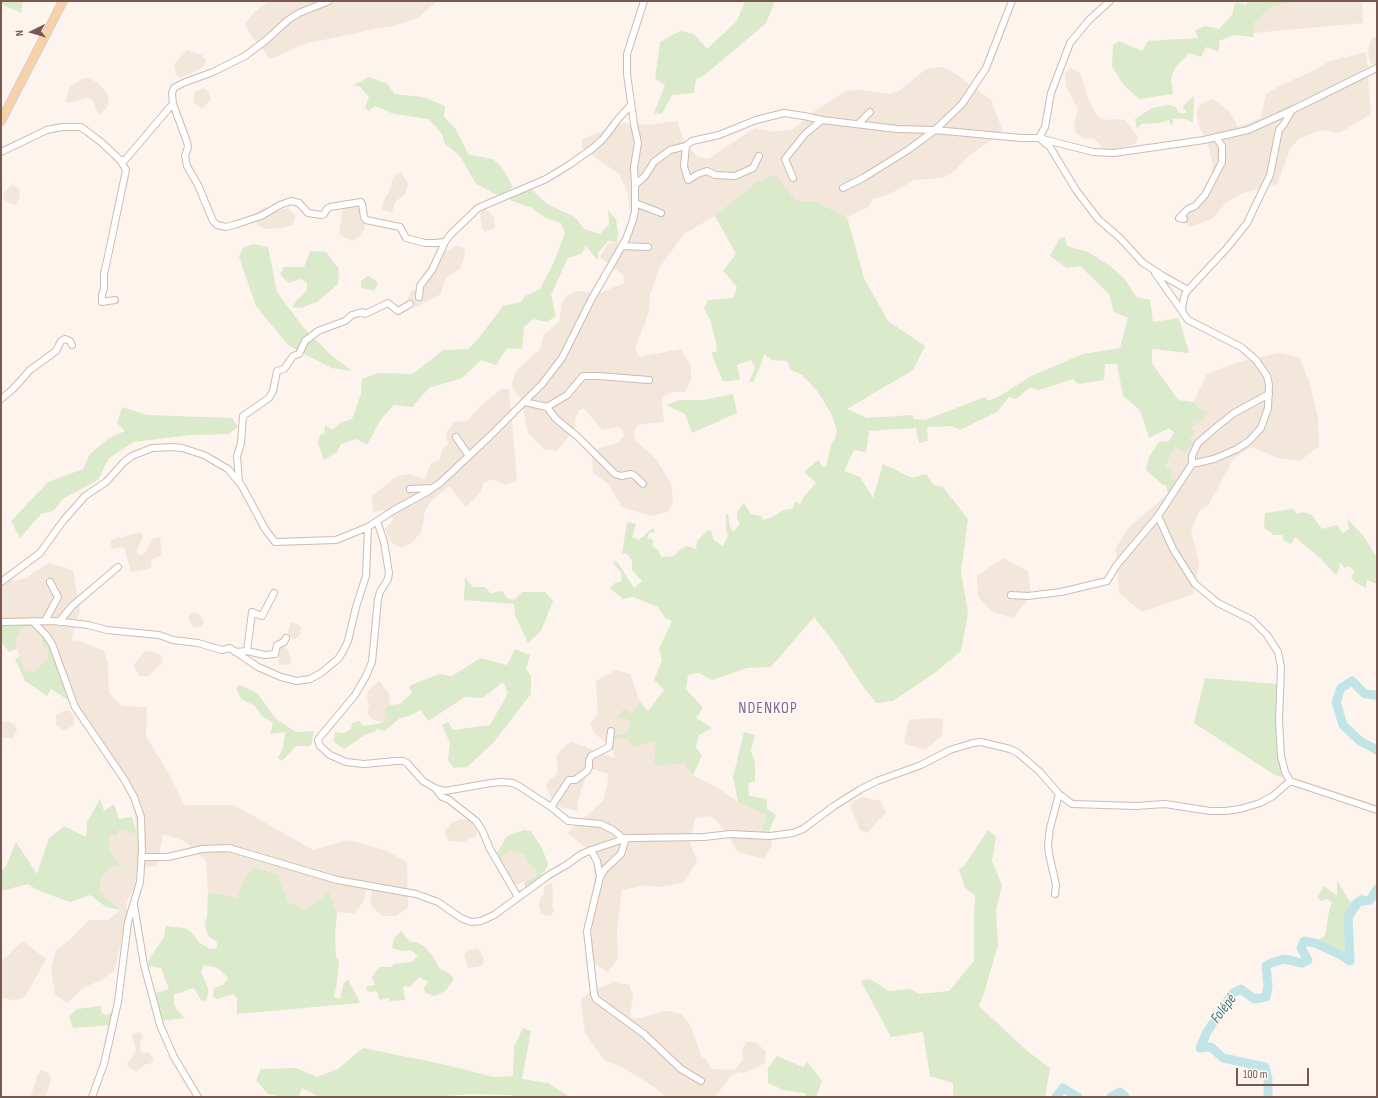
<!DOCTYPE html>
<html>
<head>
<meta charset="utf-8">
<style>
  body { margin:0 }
  #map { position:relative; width:1378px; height:1098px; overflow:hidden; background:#fcf4ed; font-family:"Sofia Sans Condensed",sans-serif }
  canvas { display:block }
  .frame { position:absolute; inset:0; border:2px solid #775950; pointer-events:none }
  .north { position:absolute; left:12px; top:12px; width:40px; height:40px; -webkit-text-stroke:3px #fef9f4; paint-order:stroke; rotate:265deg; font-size:11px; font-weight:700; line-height:16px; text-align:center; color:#775950 }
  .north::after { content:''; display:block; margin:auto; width:14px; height:18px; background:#775950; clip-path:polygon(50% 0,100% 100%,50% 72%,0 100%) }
  .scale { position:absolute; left:1236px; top:1068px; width:73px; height:18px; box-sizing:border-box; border:2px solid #775950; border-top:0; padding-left:5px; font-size:12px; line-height:14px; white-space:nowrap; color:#775950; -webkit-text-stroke:3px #fef9f4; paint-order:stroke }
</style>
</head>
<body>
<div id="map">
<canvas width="1378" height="1098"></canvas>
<div class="frame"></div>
<div class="north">N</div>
<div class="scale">100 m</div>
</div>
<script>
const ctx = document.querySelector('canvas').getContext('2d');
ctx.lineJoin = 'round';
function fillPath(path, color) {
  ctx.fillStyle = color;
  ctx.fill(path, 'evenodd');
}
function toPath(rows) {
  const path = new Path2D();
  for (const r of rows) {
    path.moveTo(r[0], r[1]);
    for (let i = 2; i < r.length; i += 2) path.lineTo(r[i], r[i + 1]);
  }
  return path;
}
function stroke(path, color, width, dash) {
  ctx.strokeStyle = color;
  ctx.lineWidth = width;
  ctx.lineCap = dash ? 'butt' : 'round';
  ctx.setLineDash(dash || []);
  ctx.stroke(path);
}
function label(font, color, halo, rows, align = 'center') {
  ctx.font = font + ' "Sofia Sans Condensed",sans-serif';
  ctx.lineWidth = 3;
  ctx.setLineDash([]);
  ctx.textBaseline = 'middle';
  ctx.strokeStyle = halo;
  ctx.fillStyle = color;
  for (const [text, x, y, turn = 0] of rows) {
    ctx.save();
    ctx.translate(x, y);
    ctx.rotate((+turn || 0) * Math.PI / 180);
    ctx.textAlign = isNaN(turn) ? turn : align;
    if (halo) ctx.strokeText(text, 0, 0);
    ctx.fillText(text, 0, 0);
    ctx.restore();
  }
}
fillPath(toPath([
  [269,1,437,1,418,18,393,26,378,28,348,35,307,43,270,59,263,49,252,37,245,24,254,12],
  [1290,1,1362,1,1363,23,1253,33,1254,23,1271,7,1288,3],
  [1377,36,1377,75,1374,66,1371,63,1369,59,1368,49,1372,38],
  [187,50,202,55,206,61,202,68,180,78,176,75,174,65],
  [1366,52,1367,62,1369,67,1367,68,1371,114,1339,133,1322,130,1300,138,1291,147,1277,184,1243,193,1227,202,1212,219,1190,227,1181,216,1197,200,1211,187,1213,165,1207,142,1199,126,1196,112,1202,103,1213,99,1230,112,1238,127,1261,118,1266,94,1283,84,1313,71,1330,61],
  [941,67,950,70,991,100,1002,129,997,136,966,158,955,171,942,178,914,180,888,195,873,199,868,207,847,217,814,201,796,201,715,216,684,234,659,268,650,295,649,312,635,349,639,357,681,349,691,366,691,379,685,392,672,392,664,396,662,401,664,422,637,425,634,433,636,441,656,459,671,484,673,503,668,512,651,516,622,507,608,484,593,472,592,454,599,448,618,443,624,435,620,427,602,430,584,408,579,410,575,419,575,428,557,451,544,449,528,433,522,400,513,388,512,384,516,371,540,349,544,334,559,322,562,303,567,296,576,291,600,293,624,283,623,275,600,257,608,243,625,242,632,223,627,191,619,174,582,148,582,139,623,123,649,125,677,121,686,146,699,157,708,159,755,128,774,132,793,129,816,110,846,91,860,90,890,94,899,91,926,69],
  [1070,68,1080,73,1089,101,1098,117,1107,120,1117,119,1125,120,1138,137,1136,143,1112,150,1103,149,1099,143,1093,138,1085,139,1076,133,1074,124,1078,110,1071,95,1066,87,1065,74],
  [88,78,97,82,107,93,109,100,106,109,100,114,96,110,94,102,90,98,84,98,78,101,68,103,65,101,70,87,81,79],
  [204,88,209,92,211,99,202,109,194,103,194,93,200,89],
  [401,172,408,184,405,194,395,202,392,212,385,211,382,209,384,200,388,194,394,175],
  [12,185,19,188,20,197,15,205,7,202,3,199,4,192],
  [357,204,366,208,365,228,360,236,353,241,340,235,339,233,343,207],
  [265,207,278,211,288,208,295,215,293,225,282,228,264,229,258,225,253,215],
  [484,208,490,212,494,218,495,228,485,232,482,228,480,214],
  [456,245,465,248,464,258,460,269,447,277,444,281,441,294,416,307,406,304,411,291,424,288,438,269,433,259,434,258,443,254],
  [1278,353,1299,357,1309,381,1318,418,1319,446,1300,461,1278,458,1251,447,1234,458,1209,504,1200,510,1191,530,1199,563,1193,594,1142,612,1119,593,1116,548,1128,528,1169,493,1171,478,1166,468,1174,447,1196,443,1190,439,1191,429,1197,422,1199,424,1201,409,1194,402,1206,375,1235,363],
  [501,389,509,389,517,480,506,485,492,479,484,482,481,492,466,507,449,486,431,501,425,511,421,532,415,539,411,543,401,548,392,543,388,538,385,529,394,519,383,510,373,512,372,496,397,476,409,474,425,479,431,463,439,461,443,448,448,445,446,434,454,422,467,421,482,405],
  [141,532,143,537,137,549,137,554,141,555,145,553,152,539,160,537,162,554,159,557,152,559,151,568,131,572,124,547,112,549,110,540],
  [1003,558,1028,571,1031,596,1013,618,993,612,978,597,977,576],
  [49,563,73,570,80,611,71,640,80,641,104,651,108,664,109,693,122,706,147,707,146,736,168,772,184,805,234,805,313,850,348,840,385,850,407,862,408,907,396,916,382,916,370,904,372,891,366,890,363,902,355,913,337,912,329,892,306,910,288,902,278,875,244,879,237,898,208,892,206,861,184,841,163,834,157,866,137,867,135,885,126,903,127,914,115,970,100,981,84,987,67,1003,55,994,51,969,56,950,73,937,89,920,108,920,120,910,100,892,100,880,112,865,121,868,109,850,109,835,118,830,137,834,132,797,81,715,37,625,1,623,1,575,14,581,25,578],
  [194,612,199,614,203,620,204,623,200,627,194,628,188,618,190,615],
  [292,622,299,625,301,628,300,635,295,639,287,636,290,624],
  [31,626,42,637,43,647,48,647,48,659,34,673,25,671,17,649,15,640,21,628],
  [283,645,289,652,291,664,279,665,278,656,273,651],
  [146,651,155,652,163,657,161,665,157,667,149,676,139,676,134,667,136,661],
  [616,670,630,674,640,702,632,713,617,718,630,720,628,732,614,736,629,738,632,746,656,740,684,764,693,775,716,787,738,802,766,815,762,830,769,831,772,846,764,859,738,852,720,824,711,816,695,818,690,843,697,861,683,883,658,887,646,885,622,890,617,930,618,958,608,972,593,963,592,940,595,855,567,833,604,800,609,774,589,768,579,796,577,811,556,806,546,787,549,780,554,777,558,771,556,756,565,746,572,742,615,758,610,745,595,734,590,724,598,714,596,681],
  [379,681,389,694,390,705,384,709,386,718,383,723,372,719,367,713,369,705,367,697,368,691],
  [68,710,74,716,74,725,64,731,56,725,56,715,62,712],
  [930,718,943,719,942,736,925,750,904,743,909,720],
  [8,721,15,725,17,731,13,738,1,738,1,723,2,722],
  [862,797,880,801,886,812,867,833,860,830,850,806,852,802],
  [461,819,470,820,477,830,476,836,463,842,449,841,446,837,445,831,451,823],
  [509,851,524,855,531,867,537,870,536,877,515,885,511,883,501,860,504,854],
  [552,883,553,894,552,905,554,910,551,916,541,914,539,905,541,897,544,894,544,886],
  [23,941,46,959,26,995,21,999,12,1000,1,997,1,962],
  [477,949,481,952,484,962,481,966,468,968,464,954,469,950],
  [617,981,618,983,629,985,633,996,630,1015,633,1018,642,1018,659,1012,668,1011,681,1014,684,1017,690,1025,702,1057,706,1059,711,1069,734,1070,743,1060,742,1051,746,1042,755,1042,766,1051,765,1063,745,1073,740,1072,731,1076,715,1097,666,1097,653,1086,622,1067,605,1061,585,1033,581,1000,594,989,609,985,611,982],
  [140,1032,143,1037,140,1043,141,1052,143,1053,149,1052,154,1059,150,1064,146,1064,136,1072,130,1068,127,1064,136,1051,132,1035,134,1033],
  [42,1070,49,1074,51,1079,49,1087,45,1097,30,1097,36,1081,36,1077]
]), '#f3e6db');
fillPath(toPath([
  [1,1,23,1,21,13,1,4],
  [745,1,775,1,766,23,706,74,696,79,694,93,672,95,662,114,654,113,665,85,655,79,660,42,680,31,694,34,707,49,737,21],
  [1248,1,1290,1,1288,3,1271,7,1254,23,1253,37,1234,35,1219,41,1219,52,1206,47,1201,57,1189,53,1175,68,1171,78,1173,94,1139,99,1123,84,1112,66,1113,45,1119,41,1142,51,1148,41,1198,38,1195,30,1205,26,1219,29,1233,14,1233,9,1236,2,1246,5],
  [369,77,388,84,394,94,423,97,445,106,444,117,455,128,469,155,493,159,503,169,513,187,499,196,476,184,460,156,445,144,442,134,429,119,394,114,375,106,369,111,365,107,369,97,359,86,353,85],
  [1194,96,1193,123,1186,119,1173,119,1173,124,1171,125,1169,120,1159,123,1141,124,1137,129,1135,119,1152,108,1168,105,1176,107,1178,113,1186,113,1183,106],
  [775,175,796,201,814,201,847,217,864,278,888,321,925,346,913,370,847,409,867,418,912,415,914,419,925,420,985,397,988,401,1000,396,1031,376,1083,354,1120,348,1128,318,1114,312,1109,294,1080,266,1067,268,1050,256,1060,238,1065,237,1067,246,1088,252,1110,266,1125,279,1136,297,1150,300,1153,322,1179,318,1189,353,1152,349,1152,363,1178,400,1194,402,1201,409,1208,412,1200,424,1197,422,1191,429,1195,432,1190,439,1196,443,1194,447,1189,445,1186,452,1174,447,1166,467,1171,470,1171,478,1176,481,1169,493,1167,491,1166,485,1163,485,1146,470,1149,457,1159,442,1169,441,1174,433,1169,428,1149,438,1140,410,1123,396,1117,364,1105,364,1104,380,1078,384,1073,379,1039,390,1030,387,1016,399,1009,397,997,412,960,430,952,426,927,427,928,441,919,443,916,428,869,431,866,452,854,450,844,471,860,477,873,498,883,464,912,478,926,474,934,485,943,487,968,519,961,572,968,613,961,651,936,672,893,701,876,703,862,685,836,645,814,617,771,667,747,668,712,680,699,673,688,675,686,689,703,708,696,718,712,728,699,735,696,747,702,756,693,775,684,764,654,765,656,741,632,747,628,738,613,740,614,736,628,732,630,720,617,718,624,709,632,713,640,702,648,711,664,690,654,680,662,660,659,649,672,621,665,618,658,607,633,597,623,599,610,588,615,583,622,581,621,572,614,564,613,560,618,563,634,588,642,581,632,570,632,560,627,554,622,553,627,522,636,524,632,537,639,540,641,537,644,537,645,534,653,528,655,532,649,533,647,538,653,540,652,546,658,550,661,557,674,556,679,550,687,546,696,549,697,541,708,530,711,531,714,540,723,546,728,536,726,528,726,514,728,514,730,528,734,532,740,523,737,519,737,512,744,503,751,514,761,516,763,520,772,517,784,510,792,509,796,501,800,505,804,496,816,483,804,472,818,460,822,466,826,467,832,442,835,439,837,430,831,413,818,392,802,375,791,370,787,361,772,360,764,354,760,367,753,382,749,382,755,367,751,360,737,365,740,379,731,381,723,381,713,358,712,352,716,352,717,348,711,322,704,308,708,300,733,298,737,287,723,271,736,254,715,216,757,182],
  [531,189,547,204,575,217,584,229,600,234,609,225,608,210,616,219,618,232,617,242,608,241,598,253,598,261,586,246,581,254,568,258,551,295,556,316,547,322,534,319,524,327,522,349,507,348,496,365,481,360,462,378,429,388,412,407,394,405,381,419,367,445,356,439,341,444,337,452,324,460,318,443,320,435,324,434,325,425,332,430,340,423,352,419,361,394,362,379,378,373,413,374,443,350,468,349,478,339,503,306,521,302,525,296,540,289,553,264,565,233,561,223,544,217,532,208,510,200,519,190],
  [253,244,268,247,277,292,303,327,331,355,352,371,331,368,288,345,256,306,239,257,243,248],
  [310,251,326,252,339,269,338,284,317,302,308,305,303,308,292,307,297,300,307,290,307,283,301,279,289,283,284,279,280,274,284,267,304,267],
  [368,276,375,280,378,283,374,291,362,288,361,286,361,281],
  [733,394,737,413,692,433,685,414,666,405,680,400,703,400],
  [122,407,147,415,232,418,238,427,229,434,190,435,134,442,109,458,98,480,64,498,53,511,41,514,20,538,11,521,48,482,83,469,90,454,109,438,125,431,117,423],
  [1293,509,1297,514,1303,512,1312,515,1322,529,1337,525,1343,533,1349,529,1347,518,1365,538,1377,558,1377,584,1367,580,1366,588,1355,582,1351,577,1355,571,1348,566,1345,568,1340,562,1339,569,1336,575,1320,558,1295,537,1291,544,1284,541,1282,535,1274,535,1264,528,1265,513],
  [465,578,473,587,484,587,491,593,502,591,508,599,514,600,522,592,545,592,553,601,541,631,528,643,515,615,514,604,464,600],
  [30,622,56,646,81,715,78,717,71,702,51,689,47,696,25,681,15,659,20,656,25,671,34,672,48,659,48,647,43,647,42,637,31,626,22,628,15,640,17,649,9,652,1,641,1,623],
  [515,649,530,655,526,669,531,676,531,694,493,743,467,767,454,768,448,760,450,743,442,725,448,722,453,730,490,725,508,693,503,682,483,698,465,697,428,721,421,710,409,716,400,718,385,731,377,729,374,732,365,735,344,749,334,742,335,732,344,733,351,729,352,723,359,721,363,726,383,723,386,718,384,709,390,705,400,704,412,693,409,686,439,674,452,676,480,658,507,665],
  [1205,678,1278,684,1276,721,1282,777,1275,775,1194,723],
  [240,685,258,694,276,719,296,732,314,731,311,746,296,746,282,761,278,758,283,748,285,732,270,734,273,723,262,716,255,706,241,699,236,688],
  [744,732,755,735,751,750,755,763,755,781,748,784,749,796,767,799,767,809,776,815,769,831,762,830,766,815,738,802,733,777],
  [100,799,104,811,114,804,119,819,132,817,137,834,118,830,118,835,109,835,109,850,122,868,112,865,100,880,100,892,120,910,106,907,90,895,70,902,37,890,28,884,1,891,1,870,5,868,16,842,37,874,49,838,64,826,86,837,87,822],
  [524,830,531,831,542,848,548,864,545,871,541,874,546,874,543,877,525,887,524,882,536,877,536,870,531,867,524,855,509,851,504,854,501,860,497,853,507,836],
  [988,830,996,837,992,861,1002,885,996,910,998,945,984,993,979,1006,1026,1050,1050,1068,1045,1097,953,1097,953,1083,930,1076,923,1032,891,1037,861,981,870,979,889,991,909,989,920,994,949,991,974,961,974,917,975,895,965,888,959,869,964,866],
  [254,867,278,875,288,902,306,910,329,892,337,912,335,935,336,958,339,960,337,983,334,997,340,999,344,983,348,979,360,1003,237,1014,237,998,233,994,217,999,213,997,214,988,223,985,228,978,220,970,215,967,204,965,201,972,208,988,208,995,206,1001,201,1000,194,988,186,990,181,993,174,994,174,1004,177,1010,185,1018,161,1021,156,993,169,989,161,968,147,966,150,958,164,937,166,926,184,928,190,931,200,943,210,949,217,948,217,942,208,936,205,926,207,915,208,892,237,898,244,879],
  [1337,880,1350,902,1362,894,1366,898,1353,905,1345,916,1347,944,1351,954,1349,957,1343,957,1332,949,1318,946,1318,940,1325,936,1329,911,1332,902,1327,899,1322,901,1317,898,1324,886,1337,896],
  [401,931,410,942,416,942,424,946,432,955,440,969,450,974,454,979,445,991,435,996,425,993,424,987,428,983,427,981,419,977,410,987,403,986,405,1000,390,1001,389,998,379,1000,378,993,376,991,370,992,366,990,367,986,375,985,372,978,374,974,379,967,390,967,395,964,411,962,418,956,410,950,403,951,392,948,394,938],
  [101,1006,101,1011,104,1014,107,1015,112,1012,109,1025,73,1028,69,1016,77,1009],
  [523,1028,531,1031,522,1079,548,1083,570,1097,521,1097,510,1095,471,1094,436,1097,319,1097,302,1088,299,1097,281,1097,268,1094,256,1080,261,1069,296,1068,317,1077,338,1069,363,1048,442,1064,494,1077,513,1076,514,1047],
  [777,1056,803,1067,807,1062,822,1081,816,1097,806,1097,805,1093,783,1090,768,1083,768,1068]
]), '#dbeacb');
stroke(toPath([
  [1377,695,1365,694,1352,681,1341,688,1336,702,1343,725,1360,741,1377,750],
  [1056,1097,1063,1088,1078,1097],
  [1111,1097,1120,1092,1125,1097],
  [1268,1097,1268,1079,1265,1067,1223,1058,1211,1047,1200,1048,1207,1032,1233,993,1241,989,1254,999,1266,997,1268,987,1266,966,1271,963,1284,959,1302,963,1308,960,1301,948,1304,941,1315,943,1341,955,1350,961,1348,917,1358,902,1370,900,1377,889]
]), '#c1e5e6', 9);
const minor = toPath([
  [173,104,187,142,188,147,185,156,187,166,198,185,213,221,217,225,226,227,237,224,261,216,280,205,291,201,299,203,308,213,322,215,324,214,327,209,330,207,361,202,362,204,364,217,366,220,400,227,406,238,425,243,436,243,445,242,450,235,478,208,546,179,569,165,593,148,603,139,619,118,631,105],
  [858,124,870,112],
  [1039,138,1050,147,1076,190,1098,219,1120,238,1143,263,1163,276,1188,290,1185,294,1182,307,1183,313,1188,320,1241,347,1256,360,1267,376,1269,385,1268,408,1261,428,1249,441,1237,449,1214,459,1192,464,1158,516,1173,549,1195,584,1218,603,1252,620,1267,635,1278,652,1281,667,1279,720,1281,756,1285,772,1290,781],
  [1039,138,1045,127,1051,93,1070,43,1089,20,1110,1],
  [686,146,684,166,688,180,698,174,707,171,715,175,735,176,753,168,759,156],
  [1,152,47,130,62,127,81,127,101,142,120,160,125,160,170,107,173,104,172,93,174,88,183,83,213,72,245,56,265,41,288,20,299,13,329,1],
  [793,178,785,159,805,134,822,120],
  [635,185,645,176,654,162,670,150,686,146,692,141,719,135,756,120,784,113,804,116,822,120,897,129,935,130,1021,138,1039,138,1093,152,1114,153,1204,140,1248,130,1292,110,1377,68],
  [843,188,863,178,908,150,935,130,962,104,986,68,1012,1],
  [635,203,661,213],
  [1184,219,1179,218,1188,209,1195,206,1205,195,1222,162,1222,146,1216,137],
  [622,246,648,247],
  [1155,273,1182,311],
  [1188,290,1227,248,1247,223,1270,175,1279,130,1284,124,1292,110],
  [419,297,420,286,432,270,445,242],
  [115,300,102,302,102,295,104,288,104,274,108,256,126,170,120,160],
  [1,399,13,389,30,370,56,351,61,341,65,339,70,341,72,345],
  [525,402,547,407,556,419,578,437,615,474,621,476,631,474,635,476,643,484],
  [547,407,567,395,583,376,598,376,649,380],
  [456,437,469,456],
  [1192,464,1192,456,1198,443,1214,429,1234,413,1269,394],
  [239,481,237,456,241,443,243,416,269,398,273,391,277,371,284,369,293,356,299,354,305,341,318,331,345,321,352,315,362,312,365,314,388,303,398,311,410,304],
  [410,489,432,488],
  [377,521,384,542,389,573,388,579,380,592,378,599,372,662,366,676,355,695,320,737,318,740,320,746,330,755,346,762,364,764,396,761,403,761,407,763,423,781,435,788,445,791,491,783,502,782,513,783,519,786,551,807,568,821,601,824,613,830,624,839],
  [1,582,40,553,63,521,85,496,106,482,124,462,132,456,152,448,172,447,182,448,204,455,228,469,242,486,265,529,275,542,336,540,368,527],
  [1011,595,1028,596,1061,592,1107,581,1116,566,1158,516],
  [32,621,46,635,52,644,75,707,124,779,134,797,141,817,142,851,140,882,128,922,118,1002,104,1064,92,1097],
  [45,621,58,597,50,582],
  [1,622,55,621,88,625,107,630,159,635,173,640,198,643,222,650,230,648,258,667,281,677,297,681,310,679,321,673,338,659,342,653,348,641,356,607,366,576,368,527,394,510,427,492,440,483,489,437,542,384,562,358,591,300,626,239,632,223,635,212,635,185,634,167,638,143,634,124,627,74,627,54,644,1],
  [59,622,72,606,118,567],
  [247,651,252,612,262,616,274,593],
  [235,652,247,651,265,655,275,654,277,645,284,642,286,638],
  [435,788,442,797,448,799,476,821,482,830,490,849,518,897],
  [551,807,569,780,575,780,587,771,589,767,589,761,591,756,609,747,611,731],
  [591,850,597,861,600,877,587,931,594,994,596,999,644,1034,681,1069,701,1081],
  [141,857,168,857,202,849,229,848,337,880,416,894,438,902,461,918,471,922,481,921,494,915,549,875,568,864,580,855,591,850,624,839,631,838,704,837,730,834,770,836,793,833,803,829,834,806,861,789,877,781,921,765,950,750,973,743,981,742,1010,749,1018,753,1040,772,1059,794,1072,804,1136,806,1165,804,1210,811,1225,811,1240,809,1260,803,1273,796,1290,781,1377,810],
  [600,877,605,869,621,854,626,838],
  [1055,894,1056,885,1049,854,1048,845,1050,828,1059,794],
  [134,905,144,965,160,1025,174,1057,198,1097]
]);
const major = toPath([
  [1,121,63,1]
]);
stroke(minor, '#cebbb2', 8);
stroke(major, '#d9d1ce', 10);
stroke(minor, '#fff', 6);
stroke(major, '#f6d1aa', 8);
label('italic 15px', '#43787b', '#fef9f4', [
  ["Folépé",1224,1009,-53]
]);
ctx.letterSpacing = '1px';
label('16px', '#7f6892', '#fef9f4', [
  ["NDENKOP",768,709]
]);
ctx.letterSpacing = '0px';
</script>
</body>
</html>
